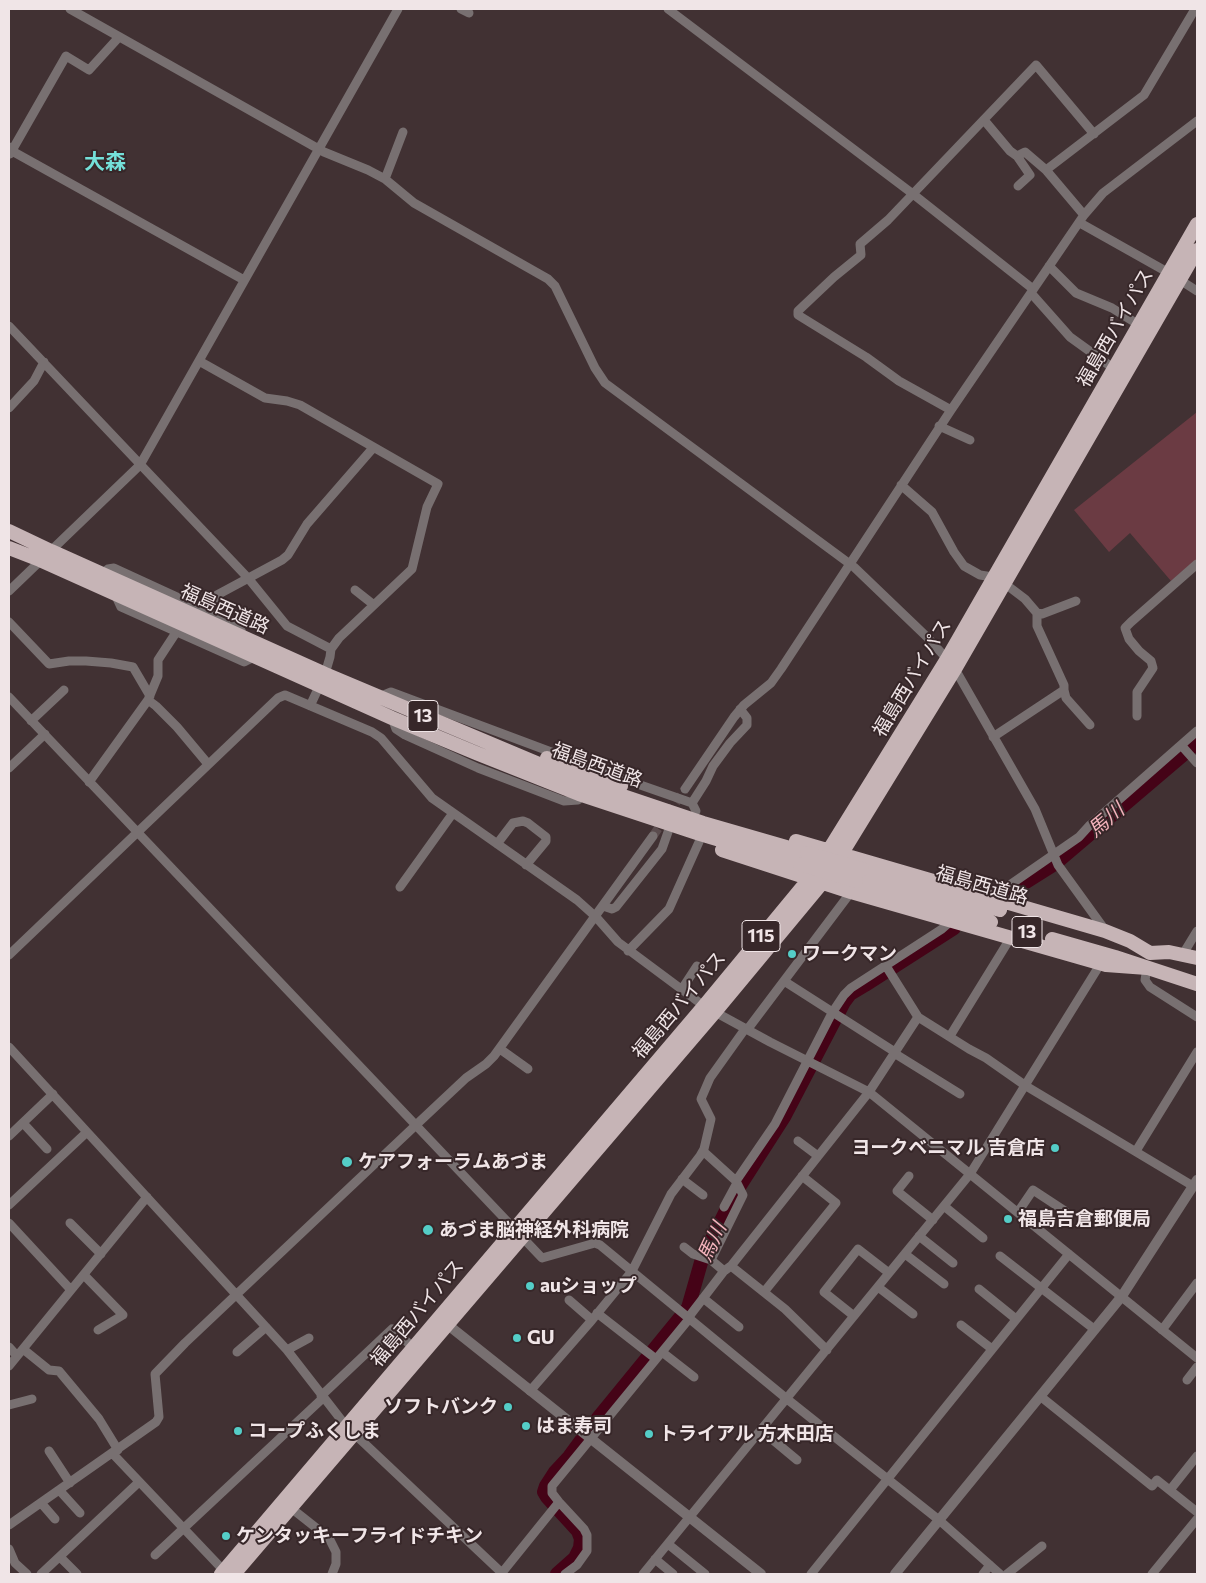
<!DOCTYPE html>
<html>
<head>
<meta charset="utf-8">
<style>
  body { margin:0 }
  #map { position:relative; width:1206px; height:1583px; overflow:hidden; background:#413133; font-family:Commissioner,sans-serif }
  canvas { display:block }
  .frame { position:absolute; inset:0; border:10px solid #f0e5e7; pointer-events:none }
</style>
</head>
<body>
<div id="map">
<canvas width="1206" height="1583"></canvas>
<div class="frame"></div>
</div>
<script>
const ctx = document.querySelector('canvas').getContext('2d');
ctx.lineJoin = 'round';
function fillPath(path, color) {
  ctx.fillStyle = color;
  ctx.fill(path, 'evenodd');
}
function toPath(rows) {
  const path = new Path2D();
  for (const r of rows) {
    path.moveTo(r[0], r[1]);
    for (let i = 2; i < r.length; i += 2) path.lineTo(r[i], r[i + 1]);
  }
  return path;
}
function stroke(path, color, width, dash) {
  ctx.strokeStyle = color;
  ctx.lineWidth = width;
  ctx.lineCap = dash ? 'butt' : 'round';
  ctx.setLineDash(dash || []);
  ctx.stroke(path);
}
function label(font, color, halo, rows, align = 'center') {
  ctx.font = font + ' Commissioner,"Noto Sans JP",sans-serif';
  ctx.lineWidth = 4;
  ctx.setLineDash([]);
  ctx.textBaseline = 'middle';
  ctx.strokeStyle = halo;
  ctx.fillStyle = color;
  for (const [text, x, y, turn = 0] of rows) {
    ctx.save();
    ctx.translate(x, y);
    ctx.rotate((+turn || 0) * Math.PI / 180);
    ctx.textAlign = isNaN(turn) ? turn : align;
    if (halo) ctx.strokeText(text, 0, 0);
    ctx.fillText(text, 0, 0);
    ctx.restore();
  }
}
fillPath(toPath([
  [1197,412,1197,559,1171,581,1130,533,1109,552,1074,510]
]), '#6b3b43');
stroke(toPath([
  [1010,892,1056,863,1197,743],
  [557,1574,575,1558,580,1548,581,1539,578,1531,547,1497,544,1492,546,1486,555,1472,569,1457,594,1423,688,1308,702,1259,734,1195,784,1117,844,1002,850,994,865,985,954,928]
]), '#450317', 14);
stroke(toPath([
  [653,836,685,789]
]), '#5b4c4e', 9, [9, 4.5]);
stroke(toPath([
  [70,9,324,152,368,170,385,179,414,203,548,279,555,286,595,368,605,383,854,567,927,637,947,659,955,669,1035,809,1058,865,1105,930],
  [461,9,469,13],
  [668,9,913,194,1033,289],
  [984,120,1010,151,1017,156,1030,175,1018,186],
  [9,147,12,151,244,280],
  [10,154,66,56,89,70,119,37],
  [1017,156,1025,152,1046,170,1084,215],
  [1046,170,1144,95,1195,9],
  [385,179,403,132],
  [1080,223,1169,273],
  [1049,266,1076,293,1112,308,1139,325],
  [1180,280,1197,291],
  [1031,293,1070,337,1113,368],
  [9,326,248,578,287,626,331,649,330,657,325,674,310,706],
  [199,361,265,398,287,401,300,405,438,484,427,507,412,569,339,638,331,649],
  [9,408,34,381,44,362],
  [951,410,899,381,866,357,798,315,798,311,834,277,861,255,860,244,888,220,1036,65,1094,134],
  [939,426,970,440],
  [901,485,932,512,954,552,964,566,980,575,993,577],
  [102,574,108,569,114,568,238,625,241,630,242,636],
  [1004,583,1025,599,1037,613,1042,614,1076,601],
  [355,590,374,605],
  [9,591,140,465,398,9],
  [115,594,121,607,244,662,254,657],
  [207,610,217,595,282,560,288,555,307,524,373,448],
  [1037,613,1037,626,1064,685,1064,690],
  [9,622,49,664,69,661,86,661,111,663,133,667,150,696],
  [9,697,542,1258,595,1243,600,1245,787,1399,939,1520,1000,1574],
  [379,697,391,692,626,780,692,803],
  [148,700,156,706,177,727,208,764],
  [1137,716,1137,692,1153,668,1151,661,1139,651,1129,639,1125,628,1131,622,1197,564],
  [392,718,396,729,405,735,478,768,564,801,578,800],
  [31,721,64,690],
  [993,737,1064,690,1066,698,1090,725],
  [1181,745,1197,763],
  [9,768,45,734],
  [89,782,148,700,158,676,158,660,177,631],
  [685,789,734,717,744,705,771,683,781,669,951,410,1084,215,1103,193,1197,121],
  [696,811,692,803,706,781,713,766,730,743,747,725,747,718,740,709],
  [497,844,513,823,523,821,528,823,546,837,546,841,526,865],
  [400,887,453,813],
  [991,898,1079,837,1089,826,1197,731],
  [603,906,612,909,616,907,662,849,668,832],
  [628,951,669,909,699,842],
  [1183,954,1197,931],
  [9,955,278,698,285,695,372,732,381,738,432,798,577,900,596,917,618,942,704,1006,770,1042,869,1092,1197,1358],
  [886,966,918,1017,969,1049,986,1058,1026,1086,1193,1186],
  [1147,968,1145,980,1150,987,1197,1017],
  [784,981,895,1052],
  [682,989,697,966],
  [747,1030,851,892],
  [950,1036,1011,937],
  [9,1047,287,1350,346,1426,503,1574],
  [500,1049,528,1069],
  [894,1053,960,1094],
  [23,1123,47,1149],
  [9,1136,53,1094],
  [798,1141,818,1156],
  [703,1151,736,1181,775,1124,832,1013,844,995,851,988,942,929,951,921],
  [1136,1151,1197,1052],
  [909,1176,897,1191,933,1220],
  [682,1179,703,1195],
  [9,1205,87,1132],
  [944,1206,983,1238],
  [724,1207,737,1183],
  [1018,1212,1033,1190,1065,1211],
  [9,1223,71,1290],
  [70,1223,101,1254],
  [919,1236,953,1263],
  [684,1247,693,1254,711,1260,724,1271],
  [905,1254,944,1284],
  [1000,1256,1094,1329],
  [711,1260,743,1195,736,1181],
  [84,1275,123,1315,98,1330],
  [878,1287,913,1314],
  [979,1289,1016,1319],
  [764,1292,836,1203,802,1176],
  [703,1298,739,1327],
  [569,1300,592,1320,632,1271,671,1194,700,1156,704,1149,711,1119,701,1099,710,1078,745,1029],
  [597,1313,656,1359],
  [854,1316,824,1292,858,1249,889,1273],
  [961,1325,992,1349],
  [1162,1330,1197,1283],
  [9,1347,17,1356],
  [23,1349,49,1370,59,1371,99,1419,118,1450],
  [287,1350,309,1338],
  [827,1350,785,1309,731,1266,869,1092,918,1017],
  [237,1352,266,1327],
  [662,1352,694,1377],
  [9,1366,147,1197],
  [1187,1380,1197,1367],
  [530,1391,592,1320],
  [321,1396,392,1329,413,1347],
  [1040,1396,1152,1486,1157,1480,1197,1512],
  [9,1405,32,1399],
  [761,1430,797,1460],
  [49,1451,70,1483],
  [113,1454,226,1573],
  [1170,1490,1197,1456],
  [60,1491,80,1513],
  [42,1504,55,1519],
  [291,1508,329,1538,336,1552,336,1564,332,1574],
  [9,1525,156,1422,159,1417,155,1374,185,1343,417,1124,466,1078,486,1064,494,1056,653,836],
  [668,1544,705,1574],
  [9,1549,15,1563,27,1574],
  [155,1555,323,1398],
  [60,1557,77,1574],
  [655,1559,673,1574],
  [41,1574,139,1482],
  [501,1574,559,1502],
  [565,1574,577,1565,587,1551,587,1535,584,1529,559,1502,552,1493,552,1486,689,1319,691,1314,724,1271,731,1266],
  [643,1574,970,1174,1101,963],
  [811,1574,1069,1254],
  [983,1574,990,1565],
  [1007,1574,1042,1546],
  [1152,1574,1197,1519]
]), '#787071', 9);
stroke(toPath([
  [443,1321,761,1574],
  [895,1574,1122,1296,1197,1180]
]), '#787071', 10);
stroke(toPath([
  [9,531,51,551,325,674,584,783,703,823,807,853],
  [9,548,40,560,392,718,476,753,579,794,700,834,800,864],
  [547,758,621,786],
  [796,841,1105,931,1130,941,1150,953,1169,952,1197,958],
  [722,850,851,892,1106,965,1147,968],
  [862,869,1000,910],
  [856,881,991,922],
  [1052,939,1115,957,1197,984],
  [221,1574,704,1006,809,879,824,858,947,659,1197,224],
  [234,1574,715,1012,822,883,842,853,955,669,1197,250]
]), '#c6b4b6', 14);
stroke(toPath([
  [807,853,862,869],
  [800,864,856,881]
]), '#c6b4b6', 14);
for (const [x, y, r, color] of [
  [792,954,5,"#54cdc7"],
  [1055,1148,5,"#54cdc7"],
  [347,1162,6,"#54cdc7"],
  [1008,1219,5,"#54cdc7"],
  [428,1230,6,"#54cdc7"],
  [530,1286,5,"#54cdc7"],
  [517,1338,5,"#54cdc7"],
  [508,1407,5,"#54cdc7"],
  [526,1426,5,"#54cdc7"],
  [238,1431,5,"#54cdc7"],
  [649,1434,5,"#54cdc7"],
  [226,1536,5,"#54cdc7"]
]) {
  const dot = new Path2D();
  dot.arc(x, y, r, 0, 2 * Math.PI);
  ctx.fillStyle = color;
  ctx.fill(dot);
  stroke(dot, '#372729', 2);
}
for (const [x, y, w] of [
  [423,716,30],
  [1027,932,30],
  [761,936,38]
]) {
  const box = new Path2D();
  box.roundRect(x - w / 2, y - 15.5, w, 31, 4);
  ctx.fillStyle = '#372729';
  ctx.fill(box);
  stroke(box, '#f0e5e7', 1);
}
label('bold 18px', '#f0e5e7', null, [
  ["13",423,716],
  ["13",1027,932],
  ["115",761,936]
]);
label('19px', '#f0e5e7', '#372729', [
  ["福島西バイパス",1115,328,-60],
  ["福島西道路",225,609,24],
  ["福島西バイパス",912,678,-59],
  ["福島西道路",597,765,20],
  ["福島西道路",982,885,16],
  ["福島西バイパス",679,1005,-50],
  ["福島西バイパス",417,1313,-50]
]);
label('bold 19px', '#f0e5e7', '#372729', [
  ["ワークマン",802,954],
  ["ヨークベニマル 吉倉店",1045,1148,"right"],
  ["ケアフォーラムあづま",358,1162],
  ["福島吉倉郵便局",1018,1219],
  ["あづま脳神経外科病院",439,1230],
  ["auショップ",540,1286],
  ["GU",527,1338],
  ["ソフトバンク",498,1407,"right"],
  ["はま寿司",536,1426],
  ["コープふくしま",248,1431],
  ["トライアル 方木田店",659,1434],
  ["ケンタッキーフライドチキン",236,1536]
], 'left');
label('italic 20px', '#f3b3bc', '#372729', [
  ["馬川",1106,820,-40],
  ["馬川",712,1242,-65]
]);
label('bold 21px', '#74e0d9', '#372729', [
  ["大森",105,162]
]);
</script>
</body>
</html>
